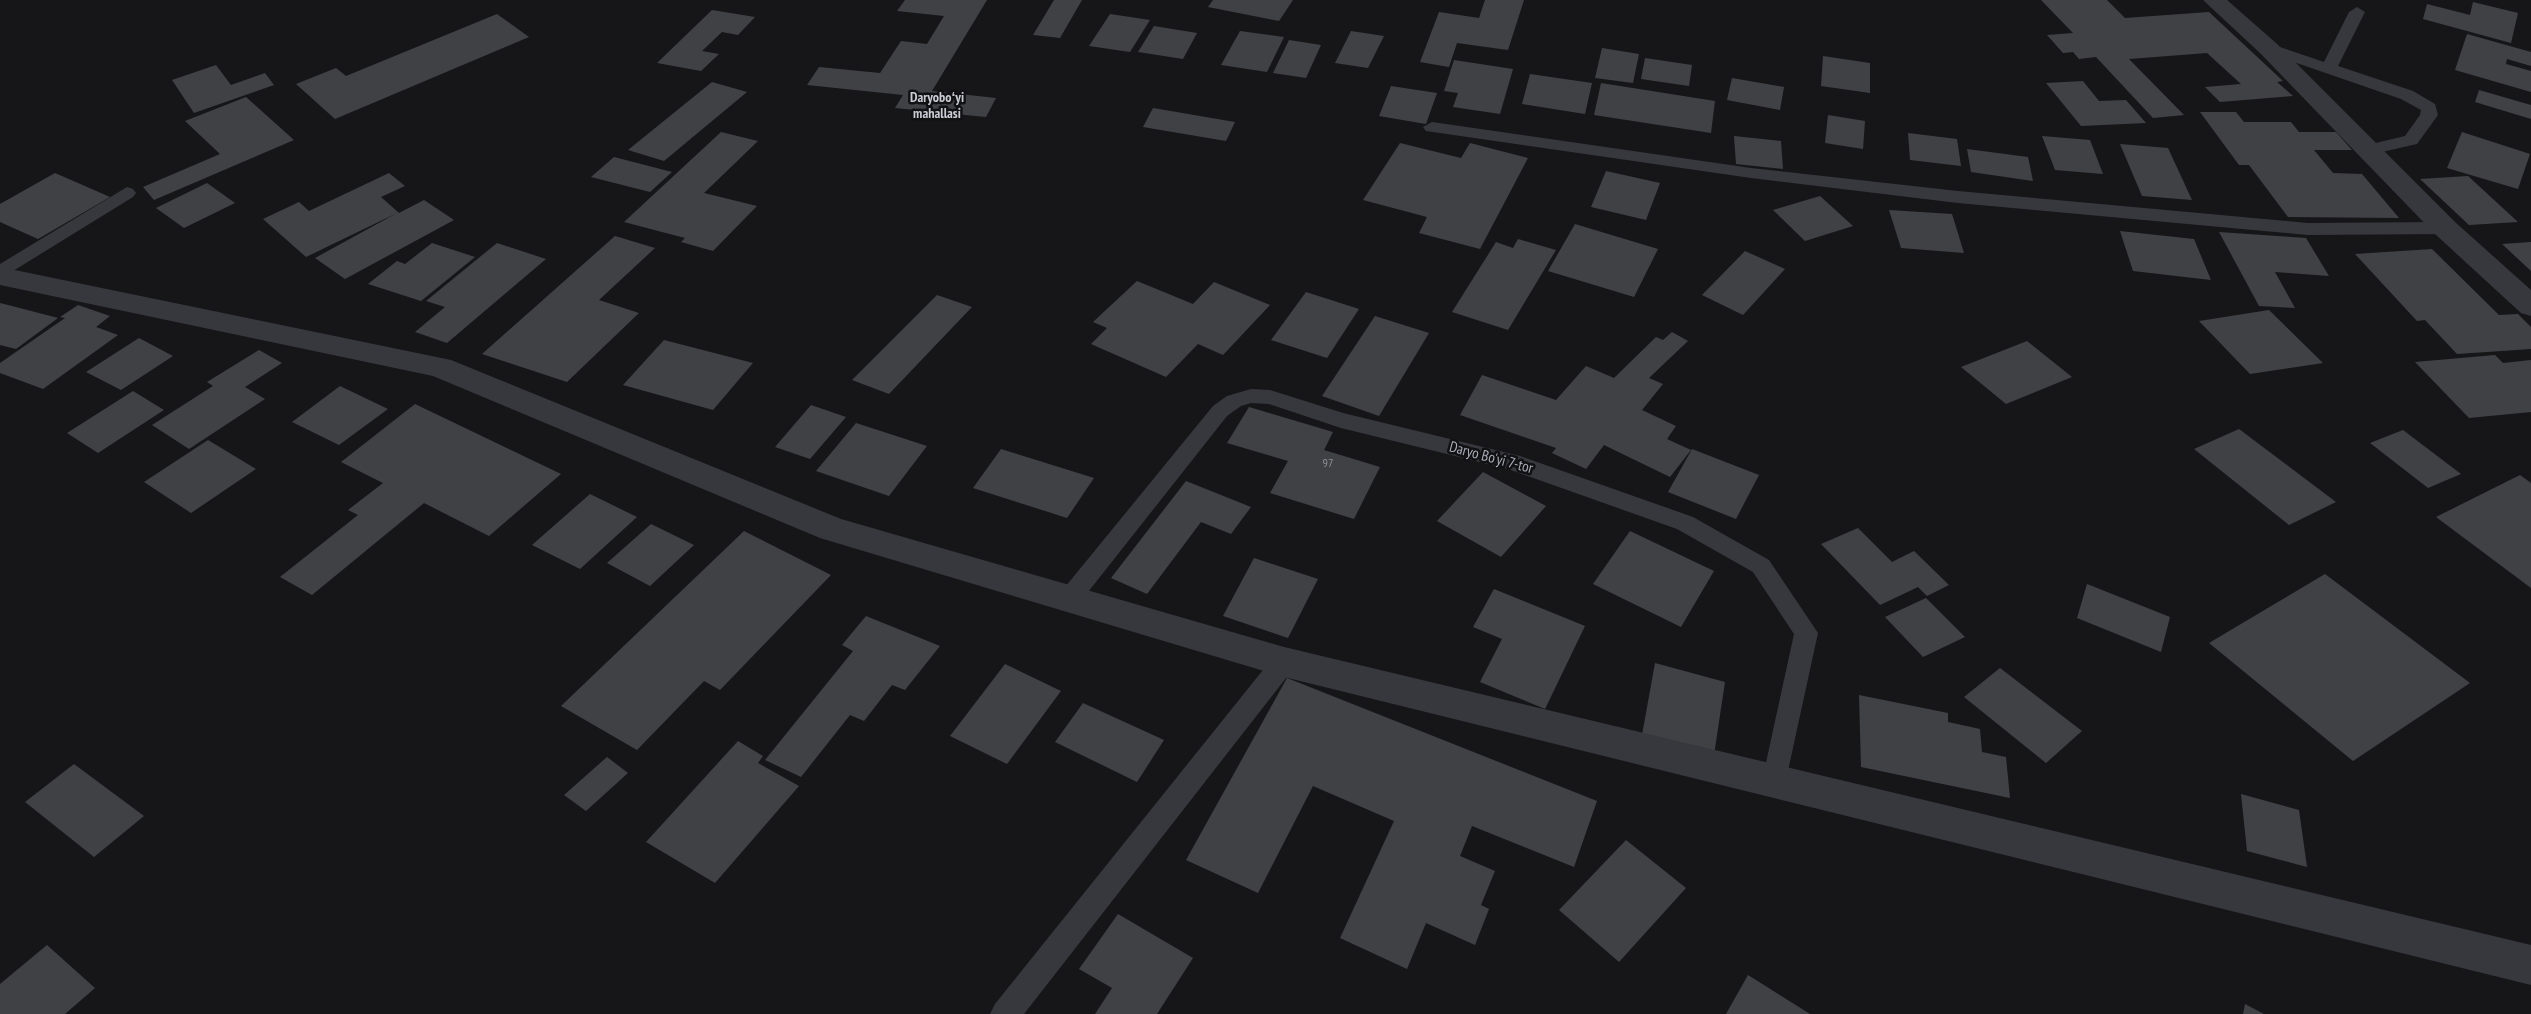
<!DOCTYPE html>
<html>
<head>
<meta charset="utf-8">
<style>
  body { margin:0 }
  canvas { display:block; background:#161618 }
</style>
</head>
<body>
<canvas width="2531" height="1014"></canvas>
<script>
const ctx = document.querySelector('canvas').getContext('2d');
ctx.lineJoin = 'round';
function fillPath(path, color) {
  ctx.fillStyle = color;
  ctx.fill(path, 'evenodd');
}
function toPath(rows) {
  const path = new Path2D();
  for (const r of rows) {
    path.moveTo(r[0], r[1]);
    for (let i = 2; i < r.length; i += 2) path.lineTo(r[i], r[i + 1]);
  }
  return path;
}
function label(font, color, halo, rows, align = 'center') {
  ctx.font = font + ' "PT Sans Narrow",sans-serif';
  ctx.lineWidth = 5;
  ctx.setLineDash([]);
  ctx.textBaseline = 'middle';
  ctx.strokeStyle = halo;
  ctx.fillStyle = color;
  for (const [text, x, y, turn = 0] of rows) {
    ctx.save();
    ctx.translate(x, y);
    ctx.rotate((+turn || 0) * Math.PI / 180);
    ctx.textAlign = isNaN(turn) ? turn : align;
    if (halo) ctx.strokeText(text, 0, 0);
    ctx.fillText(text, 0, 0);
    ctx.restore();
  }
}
fillPath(toPath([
  [905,0,987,0,932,91,996,98,986,117,895,108,903,95,807,85,819,67,880,73,901,41,927,44,944,16,897,11],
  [1054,0,1082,0,1060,38,1033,35],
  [1213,0,1293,0,1279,21,1208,7],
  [1485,0,1524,0,1508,50,1457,43,1449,67,1420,62,1439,12,1479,18],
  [2041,0,2107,0,2125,18,2209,12,2283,81,2277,82,2293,96,2220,102,2205,87,2241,84,2207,53,2129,59,2184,115,2153,118,2096,57,2079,59,2073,52,2063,53,2047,35,2073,33],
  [2473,2,2518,13,2511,43,2423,19,2427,4,2470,15],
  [712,10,755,17,738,35,722,32,702,51,719,54,701,71,657,63],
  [497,14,529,37,335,119,296,84,336,68,346,76],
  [1110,14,1150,20,1130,52,1089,46],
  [1154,26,1197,33,1183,59,1138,52],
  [1240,31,1284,37,1267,72,1221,65],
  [1351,31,1384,36,1368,68,1335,63],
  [2467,34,2531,52,2531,66,2507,59,2506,64,2531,71,2531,92,2455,70],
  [1289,40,1321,45,1306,78,1273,73],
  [1602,48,1639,54,1633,83,1595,78],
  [1823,56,1870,63,1870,93,1821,86],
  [1645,58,1692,65,1689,86,1641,79],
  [1454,60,1513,69,1500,114,1453,107,1458,93,1444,91],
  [216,65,231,85,265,73,274,85,194,113,172,80],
  [1530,74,1592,83,1585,114,1522,104],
  [1732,78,1784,87,1780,110,1727,100],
  [2083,81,2099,101,2126,100,2146,123,2081,126,2046,83],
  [712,82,747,92,664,161,628,150],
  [1601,83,1715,101,1711,133,1594,115],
  [1391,86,1437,93,1426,124,1379,116],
  [2479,90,2531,105,2531,119,2475,102],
  [246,97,294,140,154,200,143,187,220,154,185,121],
  [1153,108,1235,122,1226,141,1143,127],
  [2200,112,2236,112,2244,122,2291,122,2299,132,2336,132,2352,150,2314,150,2333,173,2362,174,2399,218,2288,217,2249,165,2239,165],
  [1828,115,1865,121,1863,149,1825,143],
  [721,132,758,141,704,193,757,206,713,251,681,242,685,238,624,222],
  [2462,132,2530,154,2518,189,2447,168],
  [1908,133,1957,139,1961,166,1910,160],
  [1734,136,1781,141,1783,169,1736,164],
  [2042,136,2090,140,2103,174,2055,170],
  [1400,143,1461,158,1470,143,1528,158,1480,249,1419,233,1427,217,1363,200],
  [2120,144,2168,148,2192,200,2142,196],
  [1967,149,2028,157,2033,181,1971,172],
  [614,157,672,172,650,192,591,177],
  [1606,171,1660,183,1646,220,1591,207],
  [55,173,110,197,38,239,0,222,0,204],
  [389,173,405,186,381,197,399,213,424,200,454,220,345,279,315,258,397,213,306,257,263,219,299,202,309,211],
  [2468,176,2518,222,2469,225,2420,179],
  [207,183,235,203,184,228,156,208],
  [1820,196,1853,226,1805,241,1773,210],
  [1889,210,1952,214,1964,253,1901,248],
  [1575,224,1658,249,1634,297,1548,271],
  [2120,231,2194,239,2211,280,2133,271],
  [2219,232,2306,238,2329,276,2275,272,2295,308,2259,306],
  [615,236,655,248,599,300,639,313,567,382,482,354],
  [1518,239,1556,250,1508,330,1452,312,1496,242,1513,248],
  [2531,242,2531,271,2502,244],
  [432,243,475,257,421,301,368,284,397,261,405,264],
  [497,243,546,259,447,343,415,332,445,307,426,301],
  [2432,249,2499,315,2518,314,2531,327,2531,349,2457,354,2425,320,2417,321,2355,254],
  [1745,251,1785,269,1743,315,1702,295],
  [1137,281,1193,304,1214,282,1270,305,1223,355,1198,344,1166,377,1091,344,1107,328,1093,322],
  [1306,292,1359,309,1327,358,1271,340],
  [937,295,972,307,889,394,852,380],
  [0,303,12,306,58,318,16,349,0,345],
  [78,305,110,316,96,327,118,335,43,389,0,373,0,363,65,318,60,317],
  [2269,310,2323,363,2250,374,2199,321],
  [1375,316,1429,333,1379,416,1322,396],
  [1672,332,1688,341,1649,378,1663,384,1642,410,1676,426,1667,439,1691,450,1670,477,1604,445,1586,469,1552,453,1556,448,1460,415,1482,375,1556,400,1586,366,1614,378,1656,337,1663,340],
  [139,338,173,356,121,390,86,372],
  [664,340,753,363,713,410,623,385],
  [2027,341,2072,377,2006,404,1961,367],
  [259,350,282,363,245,387,265,399,189,449,152,425,213,386,207,382],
  [2495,355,2503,363,2531,360,2531,412,2469,418,2415,362],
  [340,386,388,409,339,445,292,422],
  [133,391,164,410,98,453,67,433],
  [415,404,561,474,489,536,424,503,312,595,280,577,358,515,348,510,383,483,341,462],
  [811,405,846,417,810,459,775,447],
  [1249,407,1333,432,1324,450,1380,467,1354,519,1270,493,1288,461,1227,443],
  [856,423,927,446,889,496,816,471],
  [2239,429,2336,502,2289,525,2194,449],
  [2403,430,2461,474,2428,488,2370,443],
  [208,440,256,469,191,513,144,482],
  [1001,449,1094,478,1067,518,973,488],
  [1692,449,1759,475,1736,519,1668,492],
  [1483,472,1546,506,1501,557,1437,521],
  [2520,475,2531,483,2531,588,2436,517],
  [1186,481,1251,507,1231,534,1201,522,1147,594,1111,578],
  [590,494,637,517,580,569,532,545],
  [651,524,694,545,650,586,607,563],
  [1858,528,1892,562,1914,551,1949,585,1927,596,1918,587,1880,605,1821,544],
  [744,531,831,575,720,690,704,681,637,750,561,706],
  [1630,531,1714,571,1681,627,1593,584],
  [1254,558,1318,579,1288,638,1223,616],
  [2325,574,2470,683,2353,761,2209,643],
  [2087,584,2170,617,2161,652,2077,618],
  [1494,589,1585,626,1545,709,1480,682,1502,639,1473,627],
  [1926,598,1965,637,1923,657,1885,617],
  [866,616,940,646,905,690,892,685,864,721,850,715,801,777,765,760,853,651,842,645],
  [1655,663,1725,682,1714,755,1642,735],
  [1005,664,1061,691,1007,764,950,736],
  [2000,668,2082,731,2046,763,1964,697],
  [1287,678,1597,801,1574,867,1472,826,1460,856,1495,871,1481,905,1489,909,1475,945,1426,923,1407,969,1340,938,1394,821,1313,786,1258,893,1186,860],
  [1859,695,1948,713,1948,722,1980,729,1982,752,2006,757,2010,798,1861,767],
  [1083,703,1164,740,1137,782,1055,742],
  [738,741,763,756,758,763,799,786,715,883,646,842],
  [607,757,628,773,586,811,564,795],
  [74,764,144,816,94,857,25,802],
  [2241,794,2299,810,2307,867,2247,851],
  [1626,840,1686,888,1619,962,1559,910],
  [1118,914,1193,958,1157,1014,1095,1014,1112,988,1079,969],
  [47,945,95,988,65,1014,0,1014,0,984],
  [1748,975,1810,1014,1726,1014],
  [2245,1004,2264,1014,2243,1014]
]), '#404145');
fillPath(toPath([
  [2357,7,2365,12,2338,66,2413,91,2435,104,2438,115,2417,144,2369,155,2363,154,2360,150,2363,146,2405,136,2420,115,2421,110,2401,99,2262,51,2260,48,2268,43,2324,62,2349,12,2357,7],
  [1432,122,1751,168,1958,191,2308,223,2445,222,2454,228,2445,234,2308,235,1958,203,1751,178,1426,131,1423,127,1432,122],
  [127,187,133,189,136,193,133,197,0,279,0,264,127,187],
  [1251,389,1270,390,1343,413,1520,456,1693,517,1769,560,1818,633,1784,789,1775,793,1766,789,1762,781,1794,634,1753,572,1677,529,1508,469,1341,428,1269,404,1251,403,1241,406,1227,416,1077,606,1069,608,1061,606,1057,599,1061,592,1213,406,1227,396,1251,389],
  [1284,652,1293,655,1296,662,1293,669,1024,1014,990,1014,995,1004,1275,655,1284,652]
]), '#37383d');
fillPath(toPath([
  [2203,0,2227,0,2276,43,2455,222,2531,290,2531,316,2521,313,2435,234,2260,53,2203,0],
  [0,267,451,360,841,519,1284,647,2531,945,2531,985,1284,677,820,538,433,376,0,285,0,267]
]), '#37383d');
label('12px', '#8e929b', null, [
  ["97",1328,464]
]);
label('bold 14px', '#c9ccd4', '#111113', [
  ["Daryoboʻyi",937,98],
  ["mahallasi",937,114]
]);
label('15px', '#a8adb8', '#111113', [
  ["Daryo Bo'yi 7-tor",1491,458,15]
]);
</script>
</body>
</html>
